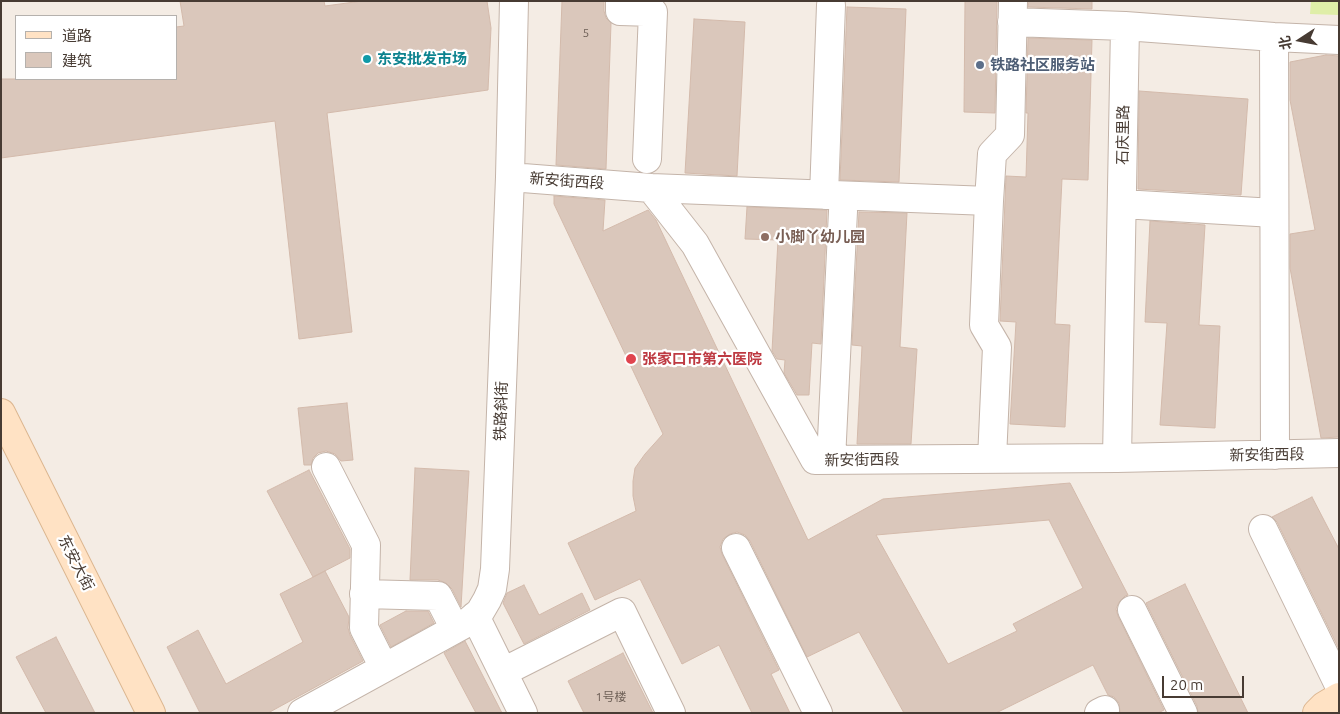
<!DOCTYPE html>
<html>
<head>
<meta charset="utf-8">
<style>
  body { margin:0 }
  #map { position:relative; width:1340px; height:714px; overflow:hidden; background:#f4ece4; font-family:Ubuntu,"Noto Sans SC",sans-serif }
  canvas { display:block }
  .frame { position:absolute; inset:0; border:2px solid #473b33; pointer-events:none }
  .legend { position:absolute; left:15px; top:15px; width:162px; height:65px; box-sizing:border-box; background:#fff; border:1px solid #b5b1ad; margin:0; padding:6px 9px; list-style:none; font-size:15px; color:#473b33 }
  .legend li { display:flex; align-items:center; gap:10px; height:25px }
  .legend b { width:25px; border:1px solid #b5b1ad }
  .north { position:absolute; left:1275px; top:15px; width:50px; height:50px; -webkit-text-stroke:4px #fff; paint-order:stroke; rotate:259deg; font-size:14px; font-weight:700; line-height:20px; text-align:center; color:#473b33 }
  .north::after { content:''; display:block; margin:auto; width:18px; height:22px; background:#473b33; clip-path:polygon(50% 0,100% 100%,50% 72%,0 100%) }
  .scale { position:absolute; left:1162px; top:676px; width:82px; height:22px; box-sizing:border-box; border:2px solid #473b33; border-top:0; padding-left:6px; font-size:15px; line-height:18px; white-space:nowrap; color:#473b33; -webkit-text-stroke:4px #fff; paint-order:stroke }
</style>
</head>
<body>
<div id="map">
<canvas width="1340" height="714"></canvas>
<div class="frame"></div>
<ul class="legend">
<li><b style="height:6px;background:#ffe2c4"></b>道路</li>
<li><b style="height:14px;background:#dac7bb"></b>建筑</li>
</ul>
<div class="north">北</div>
<div class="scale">20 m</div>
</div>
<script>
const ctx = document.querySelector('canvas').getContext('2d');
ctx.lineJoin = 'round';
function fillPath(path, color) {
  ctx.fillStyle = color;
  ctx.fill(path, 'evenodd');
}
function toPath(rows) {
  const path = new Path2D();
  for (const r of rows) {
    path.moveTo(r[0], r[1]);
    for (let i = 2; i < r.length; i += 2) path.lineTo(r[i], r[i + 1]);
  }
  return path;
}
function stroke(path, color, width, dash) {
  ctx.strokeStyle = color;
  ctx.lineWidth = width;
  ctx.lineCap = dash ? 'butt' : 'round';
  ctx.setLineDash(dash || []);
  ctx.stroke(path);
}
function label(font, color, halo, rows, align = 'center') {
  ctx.font = font + ' Ubuntu,"Noto Sans SC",sans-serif';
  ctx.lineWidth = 4.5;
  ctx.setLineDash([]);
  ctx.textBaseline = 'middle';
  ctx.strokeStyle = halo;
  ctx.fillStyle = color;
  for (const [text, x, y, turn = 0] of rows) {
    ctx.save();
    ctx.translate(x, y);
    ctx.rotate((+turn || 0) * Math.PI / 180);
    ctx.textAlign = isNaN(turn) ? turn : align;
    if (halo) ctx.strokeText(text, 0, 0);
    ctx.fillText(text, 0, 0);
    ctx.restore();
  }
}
fillPath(toPath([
  [1311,1,1339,1,1339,15,1310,14]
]), '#dfeea8');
const building = toPath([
  [180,1,324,1,325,6,362,1,487,1,491,28,488,90,327,113,352,332,299,339,275,121,1,158,1,79,176,79,176,27,184,26,180,1],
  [562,1,604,1,604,11,606,18,611,23,606,169,556,165,562,1],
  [965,1,997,1,995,113,964,112,965,1],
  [1029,1,1092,1,1092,9,1028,7,1029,1],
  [847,7,906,9,899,182,840,180,847,7],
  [694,19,745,22,737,176,685,173,694,19],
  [1028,38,1092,40,1088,180,1062,179,1055,324,1070,325,1065,427,1010,424,1016,322,1000,321,1006,176,1026,177,1028,113,1026,113,1028,38],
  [1326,55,1339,56,1339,437,1321,438,1290,268,1290,234,1315,230,1290,100,1290,62,1326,55],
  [1139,91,1248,99,1241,195,1138,189,1139,91],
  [554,196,605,200,603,231,648,210,656,220,808,540,883,499,1070,483,1128,595,1125,596,1119,602,1116,609,1118,616,1164,710,1158,713,1120,713,1119,703,1114,697,1108,695,1093,665,996,713,904,713,859,632,807,657,750,541,745,535,737,532,730,534,723,539,720,547,722,554,779,670,771,674,790,713,752,713,719,645,682,664,640,579,595,600,568,543,636,511,633,496,633,481,635,468,645,454,663,434,554,204,554,196],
  [1049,520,1083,588,1013,624,1017,631,948,664,876,535,1049,520],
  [747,207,827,210,821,344,812,343,809,395,797,395,784,373,785,360,777,359,772,351,778,240,745,239,747,207],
  [859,212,907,213,900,347,917,349,911,444,857,444,862,346,852,345,859,212],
  [1150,221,1205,225,1199,325,1220,326,1215,428,1160,425,1167,323,1145,322,1150,221],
  [347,403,353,460,341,461,335,454,326,451,318,453,313,458,311,465,304,465,298,408,347,403],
  [415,468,469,471,461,607,452,589,446,583,438,580,410,580,415,468],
  [309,470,350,549,350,558,313,577,267,491,309,470],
  [1312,497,1339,549,1339,649,1277,522,1272,517,1312,497],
  [325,571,349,617,348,628,350,635,363,661,268,713,200,713,167,647,198,630,226,684,303,642,280,594,325,571],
  [1185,584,1248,713,1198,713,1197,706,1146,603,1185,584],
  [524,585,539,615,582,593,590,610,524,644,503,603,507,593,524,585],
  [406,611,428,611,434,623,391,647,380,625,406,611],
  [56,637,95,713,46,713,16,657,56,637],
  [465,641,502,713,476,713,444,653,465,641],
  [623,653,653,713,584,713,568,681,623,653]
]);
fillPath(building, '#dac7bb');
stroke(building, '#d3baab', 1);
const street = toPath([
  [620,1,620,11,653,12,647,159],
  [1012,22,1125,26],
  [1274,37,1275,455],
  [510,177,651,188,695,244,815,460,1117,458,1339,453],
  [651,188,989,201],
  [824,195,831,5],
  [1122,204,1274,213],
  [1117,458,1125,26,1274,37,1339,40],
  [992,459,997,347,984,325,989,201,992,154,1010,135,1013,1],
  [831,460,843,211],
  [326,467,366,545,364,628,384,668],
  [1263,529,1339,685],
  [736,548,818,713],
  [364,594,438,596,455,629],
  [1132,610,1183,713],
  [475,616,523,713],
  [503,672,622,612,671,713],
  [302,713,468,622,480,612,487,600,492,589,495,569,510,177,514,1],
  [1099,713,1105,710]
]);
const secondary = toPath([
  [1,413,151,713],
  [1317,713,1324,706,1339,697]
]);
stroke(street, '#c4b4a9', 30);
stroke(secondary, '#dcb690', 30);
stroke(street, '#fff', 28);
stroke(secondary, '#ffe2c4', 28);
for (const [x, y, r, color] of [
  [367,59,5,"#0f9aa8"],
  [980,65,5,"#5c6f8a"],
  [765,237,5,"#8d6e63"],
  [631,359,6,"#e0444e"]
]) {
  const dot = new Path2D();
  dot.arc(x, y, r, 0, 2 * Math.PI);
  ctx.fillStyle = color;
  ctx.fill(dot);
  stroke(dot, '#fff', 2);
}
label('12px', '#6c5e55', null, [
  ["5",586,33],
  ["1号楼",611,697]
]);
label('bold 15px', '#0d838f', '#fff', [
  ["东安批发市场",377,59]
], 'left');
label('bold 15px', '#4e5e75', '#fff', [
  ["铁路社区服务站",990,65]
], 'left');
label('15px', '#473b33', '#fff', [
  ["石庆里路",1123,135,-89],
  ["新安街西段",567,181,4],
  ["铁路斜街",501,411,-88],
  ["新安街西段",1267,455,-1],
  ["新安街西段",862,460,-1],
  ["东安大街",76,563,63]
]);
label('bold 15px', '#785e54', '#fff', [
  ["小脚丫幼儿园",775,237]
], 'left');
label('bold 15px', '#be3a42', '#fff', [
  ["张家口市第六医院",642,359]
], 'left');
</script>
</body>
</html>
